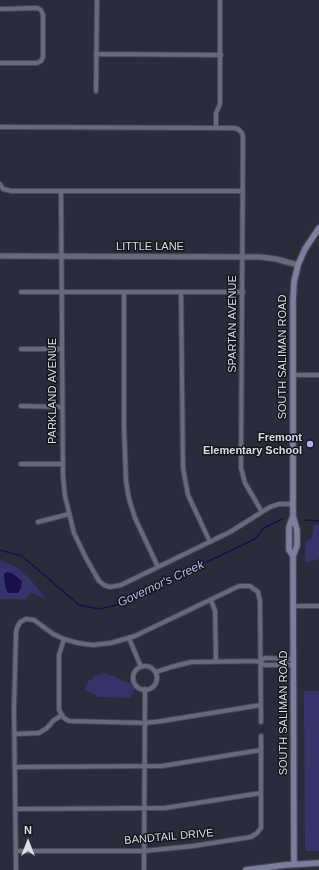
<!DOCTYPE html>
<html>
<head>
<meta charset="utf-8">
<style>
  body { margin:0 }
  #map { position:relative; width:319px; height:870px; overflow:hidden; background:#2b2c3b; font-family:Helvetica,sans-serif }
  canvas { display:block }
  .north { position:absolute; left:8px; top:822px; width:40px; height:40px; -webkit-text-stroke:3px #14151c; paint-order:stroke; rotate:0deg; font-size:11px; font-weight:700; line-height:16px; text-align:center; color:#dcdde7 }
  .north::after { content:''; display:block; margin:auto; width:14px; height:18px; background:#dcdde7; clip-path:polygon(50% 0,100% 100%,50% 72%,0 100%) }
</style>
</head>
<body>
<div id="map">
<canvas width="319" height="870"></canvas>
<div class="north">N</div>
</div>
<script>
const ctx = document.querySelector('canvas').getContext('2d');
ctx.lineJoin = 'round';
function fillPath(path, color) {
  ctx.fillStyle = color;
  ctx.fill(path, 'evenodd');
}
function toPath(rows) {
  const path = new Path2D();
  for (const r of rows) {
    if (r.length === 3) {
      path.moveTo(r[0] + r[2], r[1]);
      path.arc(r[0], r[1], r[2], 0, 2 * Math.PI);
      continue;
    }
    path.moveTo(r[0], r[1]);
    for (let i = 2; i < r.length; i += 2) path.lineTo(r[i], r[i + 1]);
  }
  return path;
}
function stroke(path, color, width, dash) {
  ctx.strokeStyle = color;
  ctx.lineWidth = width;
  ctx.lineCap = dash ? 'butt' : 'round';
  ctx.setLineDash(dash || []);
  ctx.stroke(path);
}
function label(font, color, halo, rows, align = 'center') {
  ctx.font = font + ' Helvetica,sans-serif';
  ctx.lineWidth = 3;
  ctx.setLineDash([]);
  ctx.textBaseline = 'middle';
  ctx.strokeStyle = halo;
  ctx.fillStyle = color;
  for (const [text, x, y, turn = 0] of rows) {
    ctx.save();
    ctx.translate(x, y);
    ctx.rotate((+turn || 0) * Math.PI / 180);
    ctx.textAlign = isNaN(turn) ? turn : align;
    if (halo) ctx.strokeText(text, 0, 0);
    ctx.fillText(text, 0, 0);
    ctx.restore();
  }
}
fillPath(toPath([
  [314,525,319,525,319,559,305,563,306,541,311,539,312,536],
  [0,560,18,568,31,580,46,599,31,593,26,599,0,599],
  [103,673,114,676,122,681,130,682,135,689,130,698,97,697,94,694,84,690,89,680,92,680,94,676],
  [304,691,319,691,319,851,305,851]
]), '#353369');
fillPath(toPath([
  [7,572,12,573,22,581,21,588,18,593,8,593,6,589,4,578,4,574]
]), '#190f4c');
stroke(toPath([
  [305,520,319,521],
  [0,550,22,556,79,605,99,609,117,605,255,539,264,528,282,519]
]), '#190f4c', 1.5);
const minor = toPath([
  [0,9,37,8,41,10,43,15,43,57,41,61,37,63,0,63],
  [96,54,221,55],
  [96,91,97,0],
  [0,127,233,128,238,129,242,133,243,138,241,468,245,483,262,512],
  [216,128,216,113,220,104,220,0],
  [0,184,3,189,11,191,243,191],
  [61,191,63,476,65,496,74,533,86,558,99,581,104,585,110,587,121,585,230,532,270,507,279,504,293,504],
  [21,292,243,292],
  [124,292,124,426,126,481,129,499,135,518,158,567],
  [181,292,183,468,188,495,210,542],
  [21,349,62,349],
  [293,375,319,375],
  [21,406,62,407],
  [21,464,63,464],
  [38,522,69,514],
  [211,600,215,611,216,661],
  [294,606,319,606],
  [129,638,141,667],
  [64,639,59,655,59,710,64,718,69,721,145,723,162,721,261,705],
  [260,661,264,665,293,665],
  [145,678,12],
  [156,672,171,667,191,662,260,661,265,658,294,659],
  [15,734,39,733,47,728,53,721,62,715],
  [15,767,162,766,261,750],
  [16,809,165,808,261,793],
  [16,851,144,851,193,846,251,837,257,833,261,828,261,736],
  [16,870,14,709,16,633,17,628,20,622,26,619,34,620,53,634,64,639,78,643,93,645,111,643,135,636,239,586,250,586,258,592,260,601,261,722],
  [144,870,145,689]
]);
const tertiary = toPath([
  [0,256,260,257,276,259,298,265]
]);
const secondary = toPath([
  [293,516,289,527,289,550,293,556],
  [294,864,293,556,297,546,297,530,293,516,293,301,294,282,298,265,305,249,319,228],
  [246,870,285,865,319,863]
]);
stroke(minor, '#474855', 6);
stroke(tertiary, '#474855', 7);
stroke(secondary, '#474855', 8);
stroke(minor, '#68697b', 4);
stroke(tertiary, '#68697b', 5);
stroke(secondary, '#7c7ea0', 5.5);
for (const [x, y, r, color] of [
  [310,444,4,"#acaffb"]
]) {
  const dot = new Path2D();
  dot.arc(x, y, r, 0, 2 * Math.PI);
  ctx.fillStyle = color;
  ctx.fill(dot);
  stroke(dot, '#14151c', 1.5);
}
label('11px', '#dcdde7', '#14151c', [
  ["LITTLE LANE",150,247],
  ["SPARTAN AVENUE",233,324,-90],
  ["SOUTH SALIMAN ROAD",283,357,-90],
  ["PARKLAND AVENUE",53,391,-90],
  ["SOUTH SALIMAN ROAD",284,713,-90],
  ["BANDTAIL DRIVE",169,837,-5]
]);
label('bold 11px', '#dcdde7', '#14151c', [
  ["Fremont",302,438],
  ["Elementary School",302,451]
], 'right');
label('italic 12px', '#b5b8f2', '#14151c', [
  ["Governor's Creek",161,584,-25]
]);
</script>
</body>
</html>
